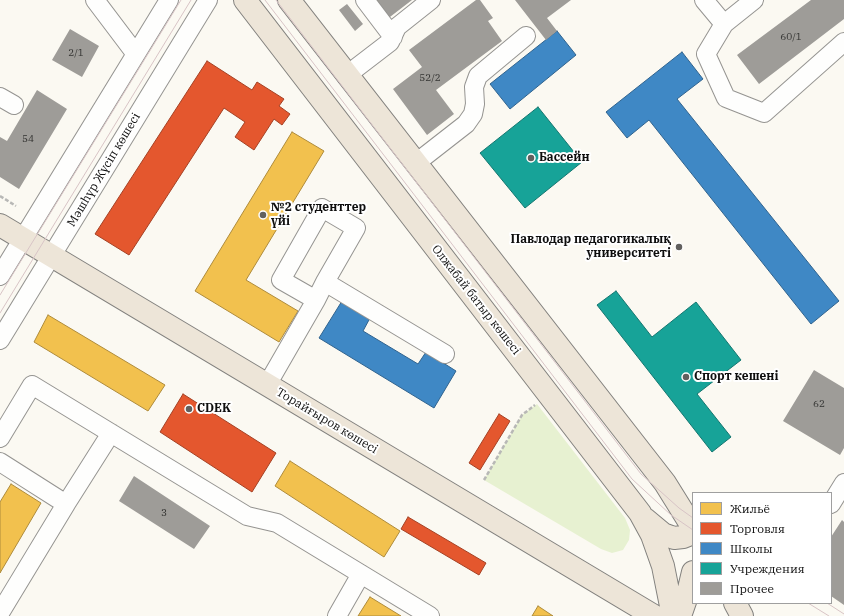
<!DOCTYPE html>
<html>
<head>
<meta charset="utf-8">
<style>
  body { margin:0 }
  #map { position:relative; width:844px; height:616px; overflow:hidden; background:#fbf9f2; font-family:"IBM Plex Serif",serif }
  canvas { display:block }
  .legend { position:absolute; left:692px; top:492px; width:140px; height:112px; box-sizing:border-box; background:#fff; border:1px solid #9f9f9f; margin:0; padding:5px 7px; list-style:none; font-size:12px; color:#0e0e0e }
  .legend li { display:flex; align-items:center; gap:8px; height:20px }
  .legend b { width:20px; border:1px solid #9f9f9f }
</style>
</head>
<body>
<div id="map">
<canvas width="844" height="616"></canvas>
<ul class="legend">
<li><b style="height:11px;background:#f2c14e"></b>Жильё</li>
<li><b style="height:11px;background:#e4572e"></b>Торговля</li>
<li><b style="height:11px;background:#3f88c5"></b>Школы</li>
<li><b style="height:11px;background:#17a398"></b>Учреждения</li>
<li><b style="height:11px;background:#9e9c98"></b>Прочее</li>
</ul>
</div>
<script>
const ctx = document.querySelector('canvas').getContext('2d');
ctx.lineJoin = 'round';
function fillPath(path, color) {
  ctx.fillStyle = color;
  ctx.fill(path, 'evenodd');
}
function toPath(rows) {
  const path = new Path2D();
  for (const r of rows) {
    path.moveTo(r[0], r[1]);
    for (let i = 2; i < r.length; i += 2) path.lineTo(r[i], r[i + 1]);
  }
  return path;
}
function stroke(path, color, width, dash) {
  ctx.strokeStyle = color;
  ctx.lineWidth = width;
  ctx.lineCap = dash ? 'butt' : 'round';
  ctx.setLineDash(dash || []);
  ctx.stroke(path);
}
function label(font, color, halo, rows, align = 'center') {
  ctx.font = font + ' "IBM Plex Serif",serif';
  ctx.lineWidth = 4;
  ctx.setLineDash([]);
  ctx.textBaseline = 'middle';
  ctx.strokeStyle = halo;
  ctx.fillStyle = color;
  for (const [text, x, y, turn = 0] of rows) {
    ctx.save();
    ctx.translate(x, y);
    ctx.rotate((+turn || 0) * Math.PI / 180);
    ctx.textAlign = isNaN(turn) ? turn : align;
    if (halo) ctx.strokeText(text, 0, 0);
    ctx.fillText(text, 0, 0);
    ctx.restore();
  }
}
fillPath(toPath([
  [537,404,625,518,630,530,629,540,623,550,612,553,601,549,484,480,522,415]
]), '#e7f1d1');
const homes = toPath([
  [292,132,324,151,246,280,298,311,279,342,195,291,292,132],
  [48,315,165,385,148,411,34,342,48,315],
  [290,461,400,531,384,557,275,486,290,461],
  [11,484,41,503,0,573,0,502,11,484],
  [370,597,401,616,358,616,370,597],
  [538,606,553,616,532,616,538,606]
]);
fillPath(homes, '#f2c14e');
stroke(homes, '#ae8b3b', 1);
const shops = toPath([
  [207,61,252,90,257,82,284,99,279,106,290,114,282,125,274,119,254,150,235,137,245,122,224,108,129,255,95,234,207,61],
  [183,394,276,453,252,492,160,432,183,394],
  [499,414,510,421,480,470,469,463,499,414],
  [408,517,486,563,479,575,401,529,408,517]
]);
fillPath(shops, '#e4572e');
stroke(shops, '#a44124', 1);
const schools = toPath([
  [557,31,576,55,510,109,490,84,557,31],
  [682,52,703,79,677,99,839,301,811,324,649,120,627,138,606,112,682,52],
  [342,301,370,318,363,331,418,364,426,352,456,371,434,408,319,338,342,301]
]);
fillPath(schools, '#3f88c5');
stroke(schools, '#30638e', 1);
const public = toPath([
  [538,107,582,162,525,208,480,153,538,107],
  [616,291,652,337,696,302,741,360,697,394,731,437,712,452,597,305,616,291]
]);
fillPath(public, '#17a398');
stroke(public, '#14766f', 1);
fillPath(toPath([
  [371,0,412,0,386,20],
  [476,0,480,0,493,18,488,21,502,41,436,90,454,114,427,135,393,89,422,67,409,50],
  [515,0,571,0,547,18,557,31,546,40],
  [811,0,844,0,844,19,759,84,737,55],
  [347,4,363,24,355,31,339,10],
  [70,29,99,46,82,77,52,60],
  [37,90,67,109,19,189,0,177,0,137,7,141],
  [814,370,844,388,844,448,840,455,783,421],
  [134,476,210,526,194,549,119,501],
  [842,520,844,522,844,605,831,596,831,537]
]), '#9e9c98');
const minor = toPath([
  [95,0,135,53],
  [365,0,393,37],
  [704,0,724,24],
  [754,0,724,24,706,54,726,98,764,113,844,42],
  [347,75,390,42,397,27,431,0],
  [0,97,14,105],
  [416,163,466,124,473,114,475,104,474,87,478,76,526,36],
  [0,276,169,0],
  [325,282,445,354],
  [0,340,208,0],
  [267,385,316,300,325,282,356,228,322,208,281,280,316,300],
  [0,438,32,385,247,516,277,523,430,616],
  [0,462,66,504,0,613],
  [66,504,111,433],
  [831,504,844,483],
  [337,616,361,574]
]);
const major = toPath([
  [245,0,640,513,652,535,663,566,673,616],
  [289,0,665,483,693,528],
  [0,225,654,616],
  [645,519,663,534,674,538,683,537,693,533],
  [735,603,742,616],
  [680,616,688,593,693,572]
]);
stroke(minor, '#959491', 20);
stroke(major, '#82817e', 24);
stroke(toPath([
  [0,196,16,206],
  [484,480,522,415,535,405]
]), '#b8b8b6', 2.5, [4, 2]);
stroke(minor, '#fefefd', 18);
stroke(major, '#ede5d8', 22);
stroke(toPath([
  [265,0,632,479,671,515,693,530],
  [276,0,641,474,679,508,693,518],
  [0,295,181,0],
  [0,313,191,0],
  [808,603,829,616],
  [827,603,844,614]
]), '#d8c4c6', 1);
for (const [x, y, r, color] of [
  [531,158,4,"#61605e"],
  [263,215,4,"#61605e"],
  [679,247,4,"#61605e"],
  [686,377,4,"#61605e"],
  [189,409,4,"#61605e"]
]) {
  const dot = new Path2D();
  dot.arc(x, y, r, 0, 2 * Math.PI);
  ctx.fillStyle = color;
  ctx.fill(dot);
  stroke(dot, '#fff', 1.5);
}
label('10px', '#323230', null, [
  ["60/1",791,37],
  ["2/1",76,53],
  ["52/2",430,78],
  ["54",28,139],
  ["62",819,404],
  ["3",164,513]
]);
label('bold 12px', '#0e0e0e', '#fff', [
  ["Бассейн",539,158],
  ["№2 студенттер",271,208],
  ["үйі",271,222],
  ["Павлодар педагогикалық",671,240,"right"],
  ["университеті",671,254,"right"],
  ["Спорт кешені",694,377],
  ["CDEK",197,409]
], 'left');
label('12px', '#0e0e0e', '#fff', [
  ["Мәшһүр Жүсіп көшесі",104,170,-59],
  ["Олжабай батыр көшесі",476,300,52],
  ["Торайғыров көшесі",327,421,31]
]);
</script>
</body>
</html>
